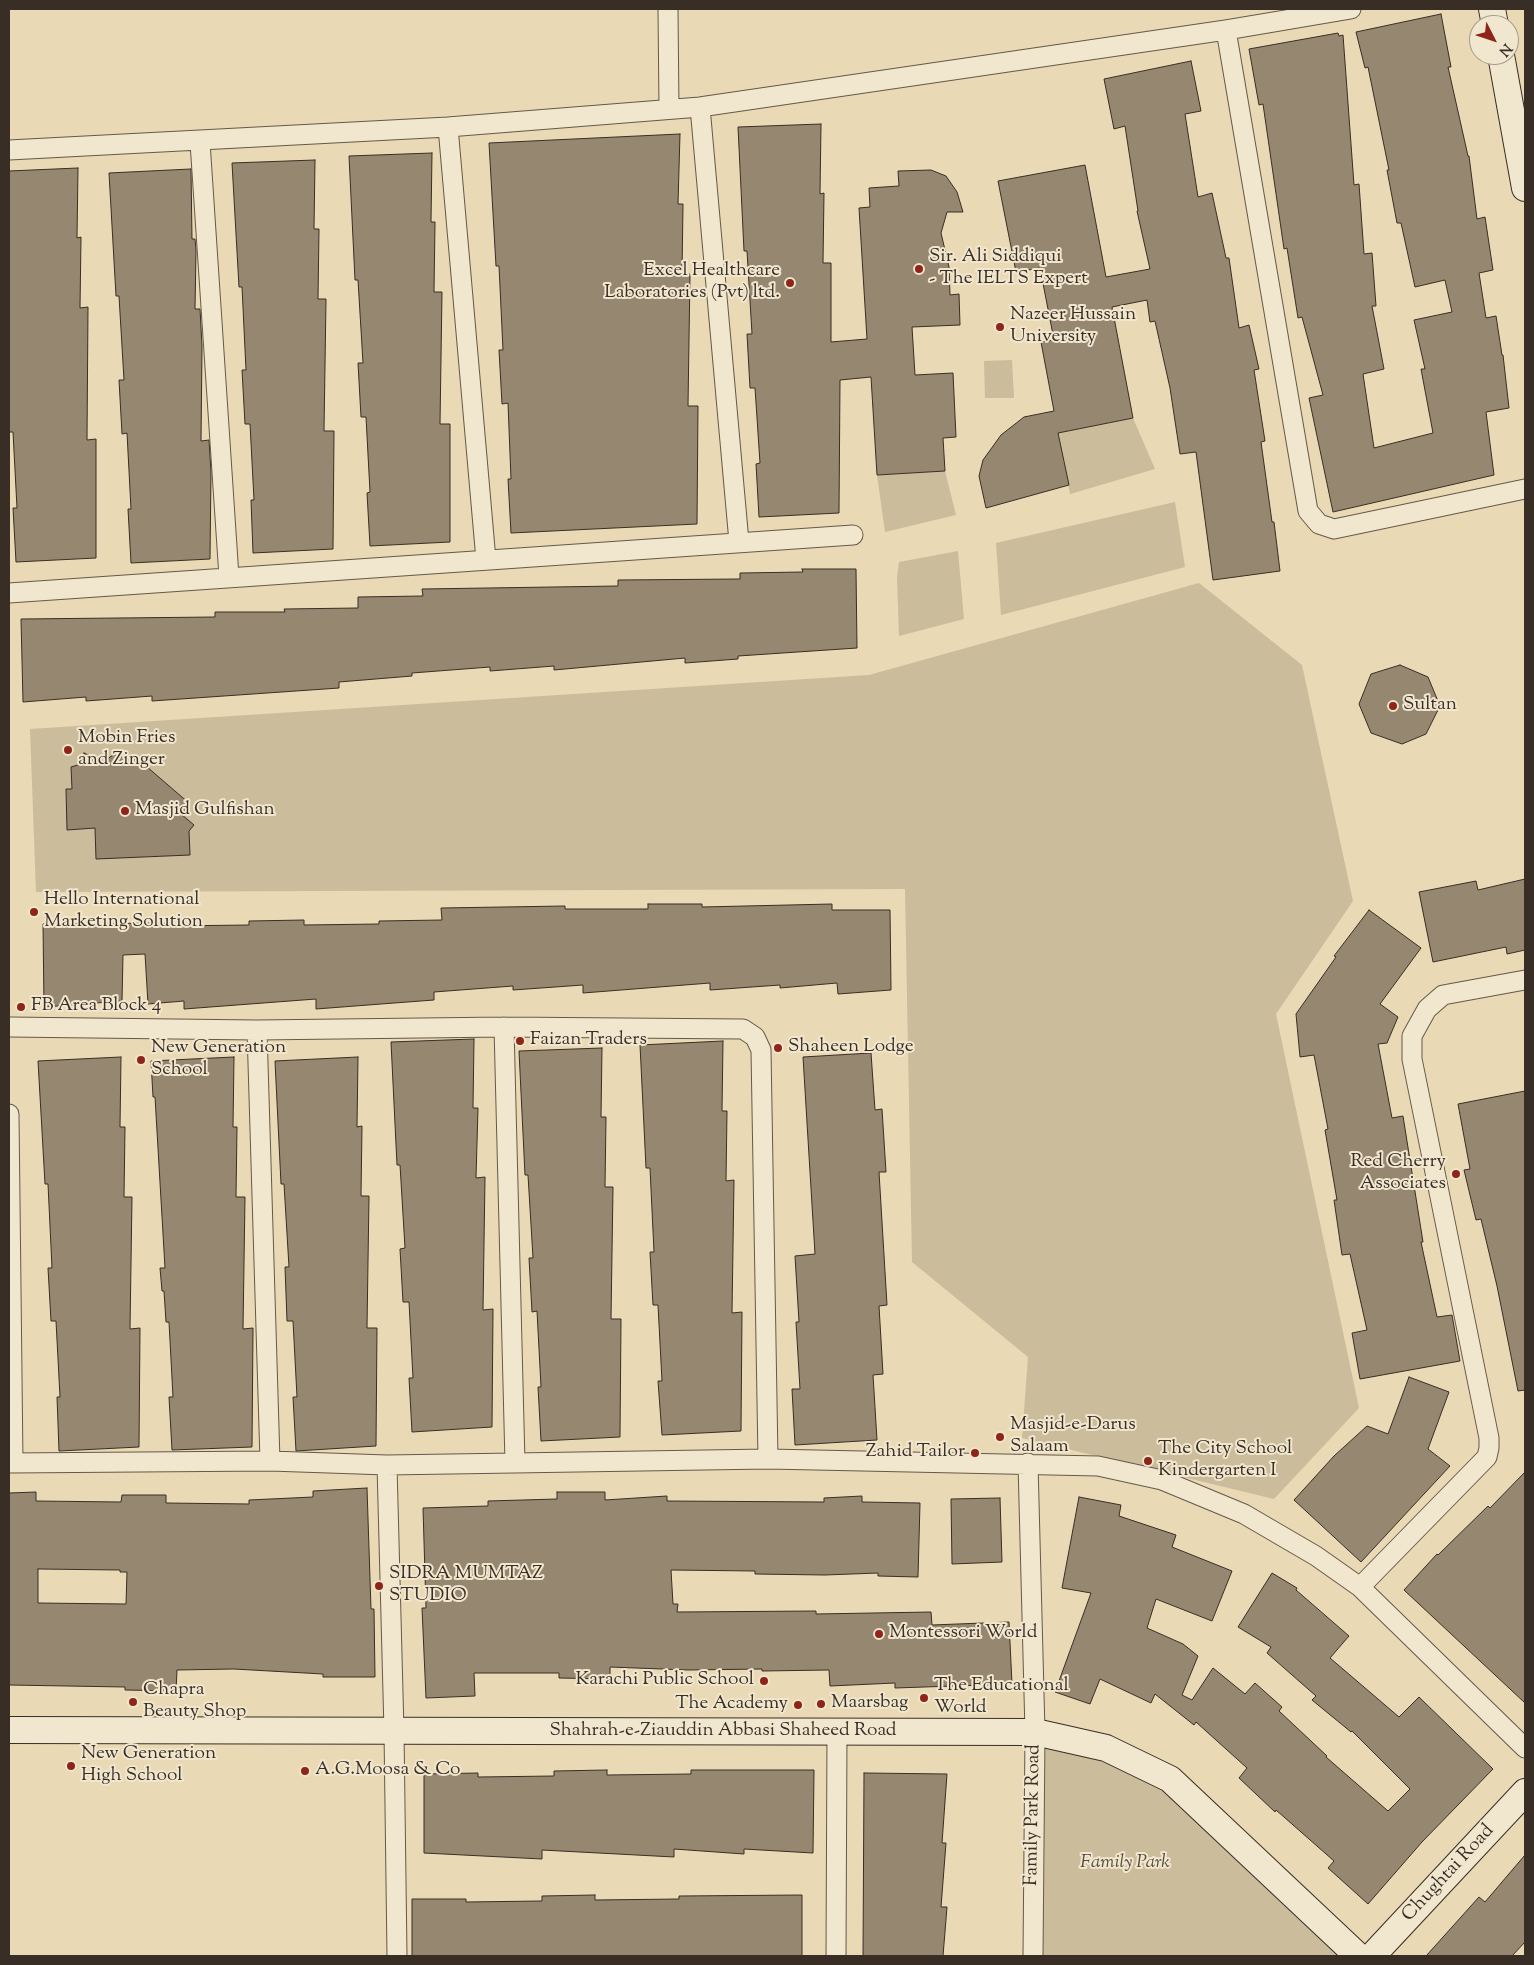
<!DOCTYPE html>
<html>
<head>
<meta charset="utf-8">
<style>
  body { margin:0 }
  #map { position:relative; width:1534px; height:1965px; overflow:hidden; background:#e9d9b4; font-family:"Sorts Mill Goudy",serif }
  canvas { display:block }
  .frame { position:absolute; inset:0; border:10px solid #392e26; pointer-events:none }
  .north { position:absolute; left:1469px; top:15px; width:50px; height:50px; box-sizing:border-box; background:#f1e6ce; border:1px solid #a79c8b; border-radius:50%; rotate:131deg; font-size:14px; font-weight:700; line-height:20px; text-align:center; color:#392e26 }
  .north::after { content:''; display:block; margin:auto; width:18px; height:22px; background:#8f2418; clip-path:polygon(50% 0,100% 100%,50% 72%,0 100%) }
</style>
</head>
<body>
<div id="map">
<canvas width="1534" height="1965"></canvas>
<div class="frame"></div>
<div class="north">N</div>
</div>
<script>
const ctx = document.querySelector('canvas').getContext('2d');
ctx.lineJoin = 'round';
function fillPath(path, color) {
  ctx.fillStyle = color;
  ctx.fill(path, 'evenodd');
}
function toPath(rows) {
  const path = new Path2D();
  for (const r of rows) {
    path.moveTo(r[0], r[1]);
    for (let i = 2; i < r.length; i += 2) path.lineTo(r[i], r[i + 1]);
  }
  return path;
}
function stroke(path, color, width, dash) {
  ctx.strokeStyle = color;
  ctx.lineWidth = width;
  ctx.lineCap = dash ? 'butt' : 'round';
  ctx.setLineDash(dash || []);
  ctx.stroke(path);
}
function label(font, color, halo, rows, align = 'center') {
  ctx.font = font + ' "Sorts Mill Goudy",serif';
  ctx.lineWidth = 4;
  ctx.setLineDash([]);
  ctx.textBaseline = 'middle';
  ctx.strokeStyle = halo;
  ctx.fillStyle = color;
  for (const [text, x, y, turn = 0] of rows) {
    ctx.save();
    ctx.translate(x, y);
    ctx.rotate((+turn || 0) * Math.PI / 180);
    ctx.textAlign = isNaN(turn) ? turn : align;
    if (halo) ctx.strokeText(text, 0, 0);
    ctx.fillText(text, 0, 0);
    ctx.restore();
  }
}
fillPath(toPath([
  [1012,360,1014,398,985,398,984,361],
  [1133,418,1155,469,1070,494,1058,433],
  [945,471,956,515,885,532,877,475],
  [1175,502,1185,567,1001,615,996,543],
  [958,551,964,619,899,636,897,577,899,562],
  [1199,583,1302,665,1353,901,1276,1014,1359,1408,1274,1499,1022,1438,1028,1357,912,1262,905,889,36,892,30,729,869,675],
  [1035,1732,1170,1779,1355,1956,1033,1956]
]), '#cbbc9c');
const building = toPath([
  [1441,14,1451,67,1448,67,1468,156,1469,156,1477,219,1485,217,1493,270,1479,273,1486,318,1496,316,1502,355,1503,355,1509,408,1486,412,1494,475,1333,512,1309,398,1323,395,1302,317,1298,318,1287,248,1284,249,1263,104,1259,105,1249,49,1338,33,1339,36,1343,35,1354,185,1359,184,1364,254,1372,253,1376,306,1372,306,1384,369,1363,374,1374,448,1433,433,1421,369,1425,369,1414,320,1452,312,1445,280,1415,287,1401,223,1397,223,1387,170,1389,170,1368,67,1365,68,1356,32,1441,14],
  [1191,61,1201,111,1185,114,1198,197,1212,193,1226,258,1229,258,1239,328,1249,325,1259,369,1254,370,1265,441,1261,442,1272,522,1274,522,1280,571,1213,580,1196,452,1180,454,1170,388,1155,321,1150,322,1147,300,1112,307,1133,418,1058,433,1069,485,986,508,979,476,983,460,1001,435,1024,417,1054,411,1041,342,1054,340,1040,268,1016,272,998,181,1085,165,1106,277,1150,269,1137,211,1138,211,1125,126,1114,129,1104,79,1191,61],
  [821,124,820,194,824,193,823,263,831,263,831,342,867,339,859,208,870,207,869,188,899,186,898,171,931,170,946,176,957,192,963,212,947,212,941,233,949,267,950,295,959,294,960,325,912,327,915,375,953,373,956,437,943,438,945,471,877,475,871,377,840,380,839,513,759,517,756,464,760,463,755,388,750,388,747,334,752,334,747,251,744,251,738,127,821,124],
  [680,134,678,204,683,204,682,274,690,274,688,406,698,406,697,524,511,533,508,479,511,479,508,403,502,404,499,350,503,350,499,266,496,266,489,143,680,134],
  [432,153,431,222,435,222,434,292,442,292,440,424,450,424,450,542,370,546,367,493,370,492,366,417,361,417,358,363,363,363,358,280,355,280,349,156,432,153],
  [315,160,314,229,319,229,318,299,326,299,324,431,334,431,333,549,253,553,251,500,254,500,250,424,245,424,242,370,246,370,242,287,239,287,232,163,315,160],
  [78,168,77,238,81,237,80,308,88,307,87,440,96,439,96,558,16,562,13,508,17,508,13,432,9,432,9,171,78,168],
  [191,169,192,239,195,239,196,250,195,309,200,309,202,346,201,441,209,440,211,472,210,559,131,563,128,509,131,509,127,433,122,434,119,380,124,380,119,296,116,296,109,173,191,169],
  [802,569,856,569,857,648,738,656,738,659,685,663,685,658,554,670,554,666,490,671,490,667,412,673,412,676,339,682,339,688,152,701,152,696,86,701,86,697,23,702,21,619,215,617,215,612,285,612,284,609,358,608,358,597,423,596,422,589,618,586,618,580,740,579,740,573,803,572,802,569],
  [1400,665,1428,677,1440,706,1426,734,1402,744,1371,733,1359,704,1371,674,1400,665],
  [84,753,103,762,113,755,139,760,190,804,181,814,194,825,189,831,190,855,96,859,95,828,67,830,66,789,72,789,71,767,84,763,84,753],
  [1525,879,1525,950,1507,954,1506,947,1433,962,1419,892,1476,881,1478,890,1525,879],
  [648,904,702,904,702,907,832,904,832,910,890,910,891,990,838,994,837,983,780,988,780,985,710,990,710,983,583,993,583,985,513,990,513,986,434,992,434,1000,381,1004,316,1009,316,999,184,1009,184,1001,148,1004,145,954,123,955,122,1001,44,1007,43,924,166,923,166,926,249,925,249,921,304,920,304,925,379,924,379,921,442,920,441,908,565,906,565,909,648,909,648,904],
  [1369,910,1421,948,1380,1004,1398,1017,1387,1043,1378,1044,1392,1118,1403,1116,1423,1242,1421,1242,1437,1317,1452,1315,1460,1361,1360,1379,1352,1333,1367,1330,1350,1254,1342,1255,1334,1200,1337,1200,1325,1130,1328,1129,1314,1055,1300,1057,1296,1014,1336,957,1334,956,1369,910],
  [474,1039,473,1108,478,1108,476,1178,485,1177,483,1310,493,1309,492,1427,412,1432,409,1378,413,1378,409,1302,403,1302,400,1249,405,1248,400,1165,397,1165,391,1042,474,1039],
  [723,1041,722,1111,727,1111,726,1181,734,1180,732,1313,742,1312,741,1431,662,1435,658,1381,662,1381,658,1305,653,1305,650,1252,654,1252,650,1168,646,1168,640,1045,723,1041],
  [602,1048,601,1117,606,1117,605,1187,613,1187,611,1319,621,1319,620,1437,541,1441,538,1387,541,1387,537,1311,532,1312,529,1258,533,1258,528,1175,525,1175,519,1051,602,1048],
  [871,1053,875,1110,882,1109,886,1172,879,1172,887,1305,879,1306,883,1374,873,1375,877,1440,795,1445,792,1389,800,1389,796,1322,799,1322,795,1256,815,1254,803,1057,871,1053],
  [121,1057,120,1127,125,1127,124,1197,132,1197,130,1329,140,1328,139,1447,59,1451,57,1397,60,1397,56,1321,51,1321,48,1268,52,1268,48,1184,45,1184,38,1061,121,1057],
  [234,1057,233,1127,237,1127,236,1197,245,1197,243,1329,253,1328,252,1447,172,1450,169,1397,173,1397,169,1322,166,1322,164,1291,162,1291,160,1268,165,1268,155,1097,153,1097,151,1061,234,1057],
  [358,1057,357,1127,362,1126,361,1196,369,1196,367,1328,377,1328,376,1446,296,1451,293,1397,297,1397,293,1321,287,1321,285,1267,289,1267,284,1184,281,1184,275,1061,358,1057],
  [1525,1091,1525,1390,1518,1391,1497,1286,1481,1219,1476,1220,1464,1170,1470,1169,1458,1104,1525,1091],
  [1409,1377,1449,1392,1428,1449,1450,1466,1361,1562,1294,1500,1334,1456,1367,1426,1388,1434,1409,1377],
  [1525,1472,1525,1703,1404,1590,1437,1554,1438,1555,1488,1506,1490,1508,1525,1472],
  [367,1488,371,1609,374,1609,375,1677,323,1677,323,1674,234,1669,177,1670,176,1691,125,1690,125,1687,9,1685,9,1493,36,1492,36,1501,121,1502,122,1495,166,1495,166,1503,249,1504,249,1500,313,1497,313,1491,367,1488],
  [38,1569,120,1570,120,1572,127,1572,126,1604,38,1603,38,1569],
  [557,1492,605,1492,605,1500,667,1496,667,1501,824,1502,824,1498,862,1496,862,1502,920,1503,918,1577,878,1576,878,1573,825,1575,755,1574,755,1571,671,1570,673,1604,678,1604,677,1612,816,1611,816,1614,931,1612,932,1625,1009,1622,1012,1684,895,1688,895,1683,830,1686,829,1670,762,1671,762,1669,688,1670,610,1667,610,1679,559,1678,559,1673,474,1673,475,1696,426,1698,422,1608,426,1608,423,1508,488,1506,488,1501,557,1499,557,1492],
  [1079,1497,1121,1505,1119,1516,1176,1535,1172,1547,1232,1571,1212,1621,1156,1599,1147,1628,1183,1644,1198,1656,1182,1695,1192,1700,1213,1668,1245,1694,1255,1683,1282,1707,1279,1711,1327,1756,1326,1757,1388,1811,1410,1789,1352,1731,1351,1732,1312,1700,1316,1696,1267,1653,1271,1647,1238,1627,1272,1573,1297,1588,1296,1590,1349,1636,1330,1658,1399,1717,1419,1697,1493,1769,1422,1842,1368,1904,1328,1868,1334,1861,1276,1810,1275,1812,1239,1778,1247,1768,1196,1722,1194,1725,1155,1694,1151,1703,1100,1679,1090,1704,1055,1692,1091,1593,1062,1588,1079,1497],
  [1000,1498,1002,1562,952,1564,951,1499,1000,1498],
  [607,1770,607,1775,691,1774,691,1770,814,1770,813,1853,744,1849,744,1854,674,1849,674,1857,542,1850,542,1859,424,1853,424,1774,478,1773,478,1777,554,1776,554,1771,607,1770],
  [864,1773,947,1774,942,1843,946,1843,941,1907,947,1907,943,1956,863,1956,864,1773],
  [1525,1855,1525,1942,1512,1956,1426,1956,1479,1897,1485,1902,1525,1855],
  [595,1895,595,1900,679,1899,679,1896,802,1895,802,1956,412,1956,412,1899,466,1899,466,1902,542,1901,542,1896,595,1895]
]);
fillPath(building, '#958770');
stroke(building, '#392e26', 1);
const street = toPath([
  [668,9,669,109],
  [1226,30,1308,511,1319,524,1334,529,1525,489],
  [700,107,739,542],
  [448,127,486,560],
  [200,142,229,577],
  [9,150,448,127,700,107,1226,30,1351,9],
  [9,593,853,535],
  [9,1027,257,1030,504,1027,743,1029,755,1037,761,1050,768,1459],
  [504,1027,515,1463],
  [257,1030,270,1461],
  [9,1114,13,1463],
  [9,1463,270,1461,387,1465,768,1459,1098,1466,1162,1480,1244,1514,1316,1556,1360,1587,1525,1748],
  [1028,1463,1035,1732,1033,1956],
  [387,1465,394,1731,397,1956],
  [1360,1587,1487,1457,1489,1448,1489,1438,1412,1059,1412,1036,1427,1009,1443,995,1525,980],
  [836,1956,837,1733]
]);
const secondary = toPath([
  [1492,9,1495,25],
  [1501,55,1525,188],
  [9,1730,1035,1732,1106,1748,1170,1779,1358,1956],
  [1372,1956,1525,1792]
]);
stroke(street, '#65594a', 21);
stroke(secondary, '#392e26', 28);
stroke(street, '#f1e6ce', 19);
stroke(secondary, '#f1e6ce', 26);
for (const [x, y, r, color] of [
  [919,269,5,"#8f2418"],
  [790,283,5,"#8f2418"],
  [1000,327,5,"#8f2418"],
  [1393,706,5,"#8f2418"],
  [68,750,5,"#8f2418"],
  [125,811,5,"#8f2418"],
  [34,912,5,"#8f2418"],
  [21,1007,5,"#8f2418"],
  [520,1041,5,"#8f2418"],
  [778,1048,5,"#8f2418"],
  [141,1060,5,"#8f2418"],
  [1456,1174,5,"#8f2418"],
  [1000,1437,5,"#8f2418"],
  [975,1453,5,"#8f2418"],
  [1148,1461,5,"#8f2418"],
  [379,1586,5,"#8f2418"],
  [879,1634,5,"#8f2418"],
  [764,1681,5,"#8f2418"],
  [924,1698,5,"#8f2418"],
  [133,1702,5,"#8f2418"],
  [821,1704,5,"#8f2418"],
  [798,1705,5,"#8f2418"],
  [71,1766,5,"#8f2418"],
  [305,1771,5,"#8f2418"]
]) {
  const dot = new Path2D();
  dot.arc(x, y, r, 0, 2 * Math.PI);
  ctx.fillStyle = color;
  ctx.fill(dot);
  stroke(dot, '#f1e6ce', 2);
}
label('19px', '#392e26', '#f1e6ce', [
  ["Sir. Ali Siddiqui",929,258],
  ["- The IELTS Expert",929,280],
  ["Excel Healthcare",780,272,"right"],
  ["Laboratories (Pvt) ltd.",780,294,"right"],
  ["Nazeer Hussain",1010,316],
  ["University",1010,338],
  ["Sultan",1403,706],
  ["Mobin Fries",78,739],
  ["and Zinger",78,761],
  ["Masjid Gulfishan",135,811],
  ["Hello International",44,901],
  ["Marketing Solution",44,923],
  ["FB Area Block 4",31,1007],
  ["Faizan Traders",530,1041],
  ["Shaheen Lodge",788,1048],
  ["New Generation",151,1049],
  ["School",151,1071],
  ["Red Cherry",1446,1163,"right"],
  ["Associates",1446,1185,"right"],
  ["Masjid-e-Darus",1010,1426],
  ["Salaam",1010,1448],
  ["The City School",1158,1450],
  ["Kindergarten I",1158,1472],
  ["Zahid Tailor",965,1453,"right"],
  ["SIDRA MUMTAZ",389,1575],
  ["STUDIO",389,1597],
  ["Montessori World",889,1634],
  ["Karachi Public School",754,1681,"right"],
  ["The Educational",934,1687],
  ["World",934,1709],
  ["Chapra",143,1691],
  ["Beauty Shop",143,1713],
  ["Maarsbag",831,1704],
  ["The Academy",788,1705,"right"],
  ["New Generation",81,1755],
  ["High School",81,1777],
  ["A.G.Moosa & Co",315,1771]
], 'left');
label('19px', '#392e26', '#f1e6ce', [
  ["Shahrah-e-Ziauddin Abbasi Shaheed Road",723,1732],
  ["Family Park Road",1034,1815,-89],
  ["Chughtai Road",1449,1874,-47]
]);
label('italic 19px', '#564a3e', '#f1e6ce', [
  ["Family Park",1125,1864]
]);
</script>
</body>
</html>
